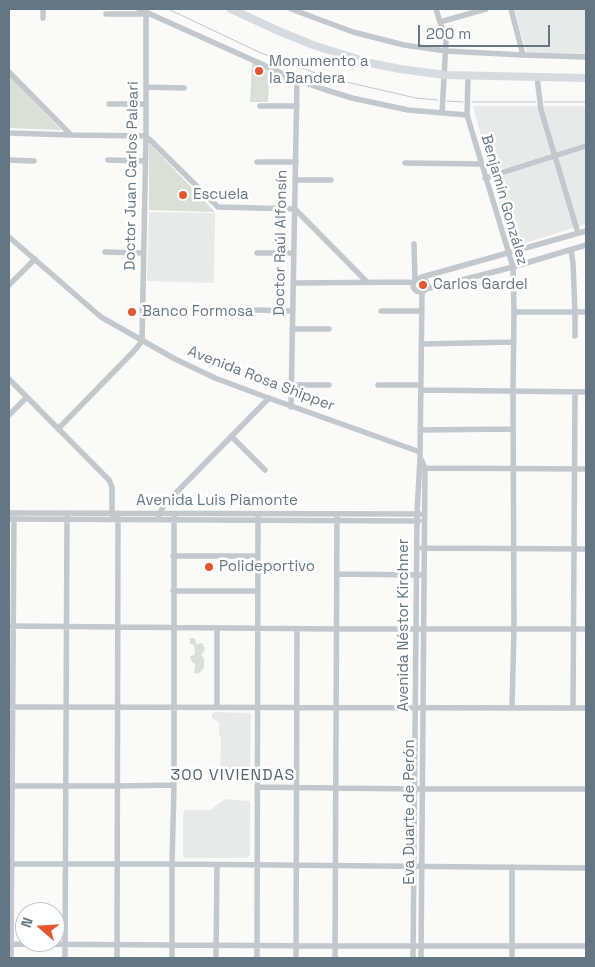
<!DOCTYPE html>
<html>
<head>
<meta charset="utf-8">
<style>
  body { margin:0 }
  #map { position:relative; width:595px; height:967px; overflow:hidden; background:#fafaf8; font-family:"Space Grotesk",sans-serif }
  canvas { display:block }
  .frame { position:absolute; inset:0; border:10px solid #657683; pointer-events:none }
  .north { position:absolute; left:15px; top:902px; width:50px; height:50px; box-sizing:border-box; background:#fff; border:1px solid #c1c8cd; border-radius:50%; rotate:289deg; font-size:14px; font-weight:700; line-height:20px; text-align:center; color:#657683 }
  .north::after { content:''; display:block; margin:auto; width:18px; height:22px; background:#e4572e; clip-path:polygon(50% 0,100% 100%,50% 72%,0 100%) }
  .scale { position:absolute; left:418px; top:25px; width:132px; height:22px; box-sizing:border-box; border:2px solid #657683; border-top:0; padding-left:6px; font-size:15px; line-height:18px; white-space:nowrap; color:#657683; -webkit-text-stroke:4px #fff; paint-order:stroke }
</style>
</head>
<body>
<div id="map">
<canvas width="595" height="967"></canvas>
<div class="frame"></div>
<div class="north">N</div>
<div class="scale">200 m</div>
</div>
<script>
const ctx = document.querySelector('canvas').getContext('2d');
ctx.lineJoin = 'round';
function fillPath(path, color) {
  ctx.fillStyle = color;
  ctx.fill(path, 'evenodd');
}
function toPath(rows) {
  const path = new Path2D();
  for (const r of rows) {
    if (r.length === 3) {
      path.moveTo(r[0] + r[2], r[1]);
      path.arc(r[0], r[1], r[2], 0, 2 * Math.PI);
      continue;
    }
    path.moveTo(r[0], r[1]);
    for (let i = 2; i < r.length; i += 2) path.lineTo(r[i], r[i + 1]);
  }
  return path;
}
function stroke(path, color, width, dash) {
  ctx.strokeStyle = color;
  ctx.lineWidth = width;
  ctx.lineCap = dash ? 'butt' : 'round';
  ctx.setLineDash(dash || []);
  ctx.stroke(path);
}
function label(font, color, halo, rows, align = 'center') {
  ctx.font = font + ' "Space Grotesk",sans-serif';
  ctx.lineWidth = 5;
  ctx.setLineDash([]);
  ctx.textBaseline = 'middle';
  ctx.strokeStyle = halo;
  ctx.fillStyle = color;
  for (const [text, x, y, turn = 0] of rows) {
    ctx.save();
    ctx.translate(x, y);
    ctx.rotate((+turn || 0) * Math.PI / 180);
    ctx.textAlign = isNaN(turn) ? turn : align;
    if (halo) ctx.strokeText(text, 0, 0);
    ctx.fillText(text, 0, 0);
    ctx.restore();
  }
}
fillPath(toPath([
  [514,9,586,9,586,54,527,53],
  [473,106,586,106,586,224,512,247],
  [149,212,215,213,214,283,147,281],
  [215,712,249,713,251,715,250,779,220,779,221,738,219,735,219,723,212,718,212,714],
  [225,799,250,801,250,855,247,858,186,858,183,857,183,814,185,810,210,810]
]), '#e8e9e9');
fillPath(toPath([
  [252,62,288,78,286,81,269,81,268,102,250,102],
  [9,75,61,130,9,128],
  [149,143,215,212,149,210],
  [190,638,195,638,196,644,198,644,201,643,203,644,203,646,205,648,204,652,201,654,204,659,204,668,198,674,194,673,195,665,194,663,191,661,190,656,194,655,195,652,194,645,190,644]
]), '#dadfd7');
stroke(toPath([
  [168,9,261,53,329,78,416,98,437,100],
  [447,101,463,102],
  [472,102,536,102],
  [544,102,586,102]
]), '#bbc7cb', 1);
stroke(toPath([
  [139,9,297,80,323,89,352,98,408,110,467,115],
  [291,9,353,32,404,45,446,51,523,55,586,57],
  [436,9,446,41,442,113],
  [511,9,523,55],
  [43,18,43,9],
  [440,22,486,9],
  [9,72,71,135,146,136,218,207,295,209,367,282],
  [468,76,467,115,513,267,514,312,513,391,514,629,512,708],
  [537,77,541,110,578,233],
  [146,87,184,88],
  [109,104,146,104],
  [260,106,297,106],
  [9,133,71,135],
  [9,160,34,161],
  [108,160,145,161],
  [257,162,296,162],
  [405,163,481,164],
  [485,178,586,146],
  [295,180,331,180],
  [9,237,101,317,175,359,215,378,263,396,420,452],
  [414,244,415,280],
  [571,250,573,263,575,312,575,336],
  [105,252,143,253],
  [257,253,294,253],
  [422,277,586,231],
  [420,285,7],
  [293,283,413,282],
  [9,285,35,259],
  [426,289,513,267,586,245],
  [142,309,184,310],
  [256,310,293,311],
  [381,311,422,311],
  [514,312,586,312],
  [292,329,329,329],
  [421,344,514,342],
  [9,379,109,480,112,487,112,515],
  [291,385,329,385],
  [378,385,421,385],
  [421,390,586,392],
  [291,407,297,80],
  [9,415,27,397],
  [58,429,134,351,142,341,146,136,146,12,142,14,106,14],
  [420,430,513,429],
  [231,436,265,470],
  [421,459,425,468,421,958],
  [423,468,586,469],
  [9,513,420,514],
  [159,515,164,505,269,398],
  [9,519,419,521],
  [422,548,586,549],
  [173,556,257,556],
  [337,574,420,575],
  [173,591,257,591],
  [9,626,337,629,586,629],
  [9,707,586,708],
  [217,707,217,628],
  [573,708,575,392],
  [9,786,117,786,174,785],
  [257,787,416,789,586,789],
  [9,864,172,864,586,868],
  [9,944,335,946,586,946],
  [11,958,14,513],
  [65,958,67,513],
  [117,958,118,513],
  [172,958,172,864,174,785,174,514],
  [216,958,217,865],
  [257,958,258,514],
  [296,958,297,629],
  [335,958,337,514],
  [413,958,417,514,420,458,422,292],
  [512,958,512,867]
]), '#c3c8cc', 5.5);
stroke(toPath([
  [231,9,281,32,313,45,370,63,400,69,445,75,586,78]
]), '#d6dbdf', 8);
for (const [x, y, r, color] of [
  [259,71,5,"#e4572e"],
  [183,195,5,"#e4572e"],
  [423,285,5,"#e4572e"],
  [132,312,5,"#e4572e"],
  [209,567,5,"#e4572e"]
]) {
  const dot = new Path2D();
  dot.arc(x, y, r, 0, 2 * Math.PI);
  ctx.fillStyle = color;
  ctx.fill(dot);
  stroke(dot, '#fff', 2);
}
label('15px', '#657683', '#fff', [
  ["Monumento a",269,62],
  ["la Bandera",269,79],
  ["Escuela",193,195],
  ["Carlos Gardel",433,285],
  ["Banco Formosa",142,312],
  ["Polideportivo",219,567]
], 'left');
label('15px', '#657683', '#fff', [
  ["Doctor Juan Carlos Paleari",132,176,-89],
  ["Benjamín González",504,200,74],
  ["Doctor Raúl Alfonsín",281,243,-89],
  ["Avenida Rosa Shipper",261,379,21],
  ["Avenida Luis Piamonte",217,501],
  ["Avenida Néstor Kirchner",404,625,-90],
  ["Eva Duarte de Perón",410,812,-90]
]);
ctx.letterSpacing = '1px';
label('16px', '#57646e', '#fff', [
  ["300 VIVIENDAS",233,776]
]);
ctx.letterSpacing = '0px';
</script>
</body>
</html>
